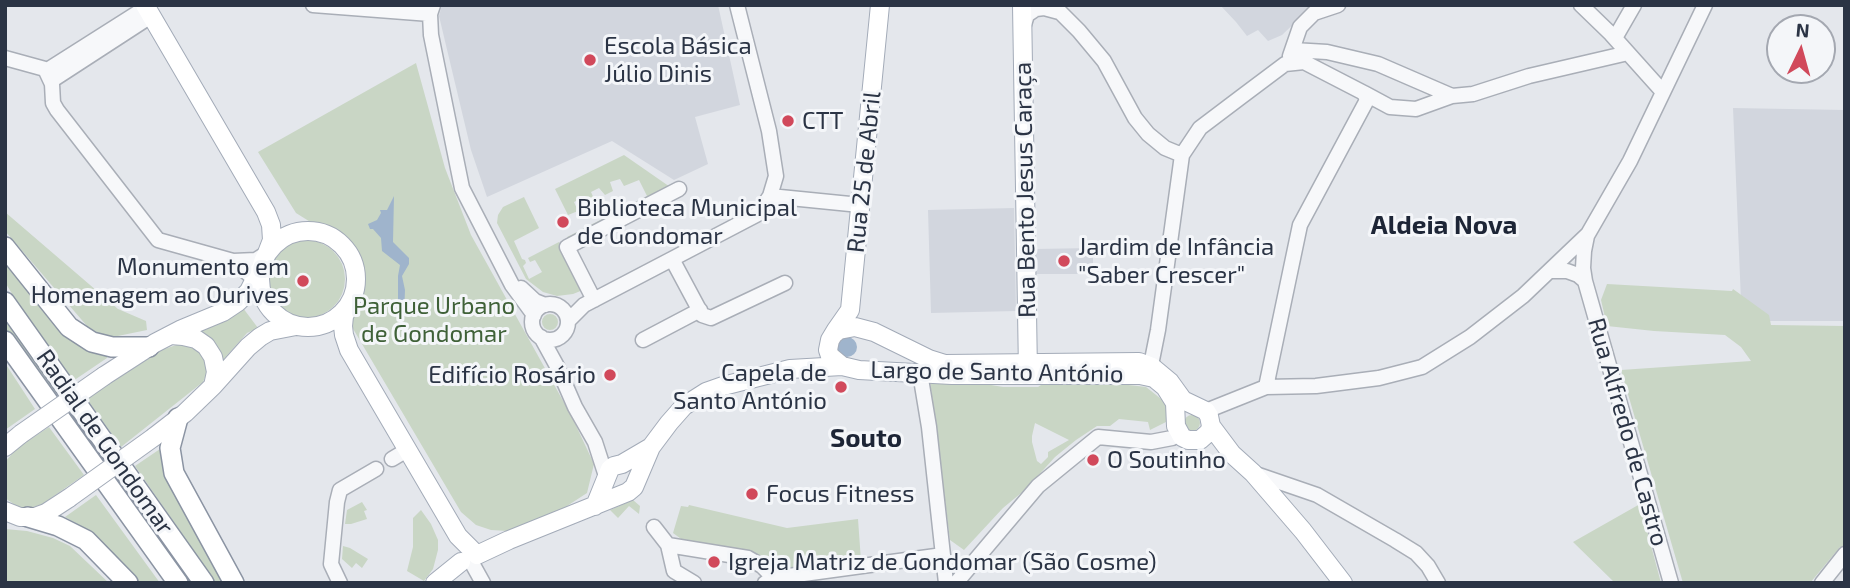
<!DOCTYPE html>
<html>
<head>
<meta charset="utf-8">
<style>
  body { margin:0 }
  #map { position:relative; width:1850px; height:588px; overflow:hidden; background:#e4e7ec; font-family:"Exo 2",sans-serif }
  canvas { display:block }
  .frame { position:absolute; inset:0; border:7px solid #2b3445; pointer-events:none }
  .north { position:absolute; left:1766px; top:14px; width:70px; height:70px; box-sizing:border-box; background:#f4f6f9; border:2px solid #a4a8b1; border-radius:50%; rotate:5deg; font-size:19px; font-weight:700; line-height:28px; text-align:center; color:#2b3445 }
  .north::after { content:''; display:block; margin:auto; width:24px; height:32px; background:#d1495b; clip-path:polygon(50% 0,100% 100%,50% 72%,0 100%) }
</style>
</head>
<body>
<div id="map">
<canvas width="1850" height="588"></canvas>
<div class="frame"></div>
<div class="north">N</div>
</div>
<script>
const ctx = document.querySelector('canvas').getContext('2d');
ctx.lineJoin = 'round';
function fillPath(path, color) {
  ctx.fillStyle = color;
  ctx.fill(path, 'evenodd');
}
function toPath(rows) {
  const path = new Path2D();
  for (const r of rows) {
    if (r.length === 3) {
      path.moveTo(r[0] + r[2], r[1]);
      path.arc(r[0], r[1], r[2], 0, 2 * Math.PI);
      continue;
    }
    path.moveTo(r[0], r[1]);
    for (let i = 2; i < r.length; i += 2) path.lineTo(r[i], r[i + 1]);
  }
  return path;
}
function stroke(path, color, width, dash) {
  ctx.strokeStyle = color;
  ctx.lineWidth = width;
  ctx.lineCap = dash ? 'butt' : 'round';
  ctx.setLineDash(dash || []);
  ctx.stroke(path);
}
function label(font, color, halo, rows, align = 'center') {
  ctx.font = font + ' "Exo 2",sans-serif';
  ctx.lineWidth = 6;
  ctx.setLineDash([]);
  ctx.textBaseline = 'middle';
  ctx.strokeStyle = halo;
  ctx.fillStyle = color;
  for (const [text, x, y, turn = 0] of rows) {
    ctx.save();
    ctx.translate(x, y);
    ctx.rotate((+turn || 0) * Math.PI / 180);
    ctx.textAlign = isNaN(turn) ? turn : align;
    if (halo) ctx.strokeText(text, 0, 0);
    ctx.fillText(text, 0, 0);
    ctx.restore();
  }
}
fillPath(toPath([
  [442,5,718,5,740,105,695,117,708,164,674,180,612,141,487,197,471,150,439,16],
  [1220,5,1319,5,1305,13,1282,35,1268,41,1258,30,1247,36,1236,22],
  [1733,108,1845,110,1845,321,1755,321,1741,301],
  [1014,208,1016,311,931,313,928,210],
  [1093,248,1093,274,1035,274,1035,249]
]), '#d2d6de');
fillPath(toPath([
  [416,63,445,168,471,235,572,417,594,464,587,493,564,508,507,531,491,530,476,525,461,512,352,327,352,315,360,298,363,280,360,260,351,242,331,228,312,223,296,213,258,152],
  [624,155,673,189,570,242,567,237,647,196,639,180,624,186,620,179,610,182,613,191,605,195,599,188,591,192,595,201,587,205,582,198,574,202,578,211,568,215,555,189],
  [524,197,539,228,514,241,522,259,525,260,526,263,523,266,529,279,542,272,535,260,530,262,528,258,559,242,583,290,573,294,557,296,543,292,526,279,497,223,498,215,503,207],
  [5,212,118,309,146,321,147,330,113,337,98,333,87,326,5,231],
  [306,279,39],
  [5,255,108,351,107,358,73,381,18,304,5,282],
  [1607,284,1732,291,1733,289,1769,315,1771,325,1845,326,1845,545,1842,548,1840,547,1810,583,1683,583,1621,370,1751,361,1741,347,1725,335,1654,331,1607,326,1601,300],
  [243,308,258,328,247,333,222,361,208,338,199,331,228,319],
  [550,322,8],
  [5,316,59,392,52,396,5,328],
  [179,344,196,347,204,357,207,373,203,382,121,447,87,399,119,375,156,352],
  [5,363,35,409,5,430],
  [930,381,973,382,1003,387,1038,387,1047,381,1111,383,1146,387,1165,402,1169,412,1166,422,1150,430,1148,422,1119,419,1110,426,1097,426,1076,440,1055,457,1026,489,1003,508,964,550,950,540],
  [1035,423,1069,440,1048,452,1048,457,1041,464,1037,461,1032,442,1032,436],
  [1192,423,8],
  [49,427,84,475,41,505,26,509,18,507,5,498,5,462,17,448],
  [160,449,162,459,226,583,216,583,135,466],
  [119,478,194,583,185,583,114,481],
  [96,495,160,583,139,583,102,544,86,529,65,517],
  [633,500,640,506,639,514,629,506,618,518,610,510],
  [362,502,367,510,364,511,367,519,351,524,345,524,347,510],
  [1640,504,1661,583,1615,583,1573,542],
  [689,505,787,528,858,519,861,561,790,570,688,544,673,533,681,506,688,507],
  [421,510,431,524,438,540,438,550,433,569,424,581,407,571,413,547,413,518],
  [5,529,27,531,53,538,70,546,109,583,5,583],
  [343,546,350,548,368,559,362,568,356,563,352,568,342,559]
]), '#c9d6c5');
fillPath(toPath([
  [394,196,393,242,409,258,409,264,402,276,405,290,404,314,398,308,398,276,400,265,382,251,381,238,373,229,370,229,368,224,377,220,381,213,380,210,387,210],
  [847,347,10]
]), '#9fb4cc');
const minor = toPath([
  [313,5,430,14],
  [433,5,430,14,431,35,462,188,512,285,534,315],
  [1053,5,1079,31,1104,61,1135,118,1148,134,1165,148,1182,155],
  [1581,5,1611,34,1663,92],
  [1023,28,1027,15,1036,9,1044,8,1059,12],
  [1615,38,1634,5],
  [1293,50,1327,52,1378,64,1452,96,1473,94,1529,76,1628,53],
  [1290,56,1300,27,1314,13,1338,5],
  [5,58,45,69,52,84,53,103,57,110,158,240,233,261,256,260,267,253],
  [46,71,139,12],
  [51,81,151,16],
  [1364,93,1390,107,1416,109,1452,96],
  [770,196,860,205],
  [1587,236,1584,251,1583,268,1585,281,1671,583],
  [672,259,702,315,711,318,785,283],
  [233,261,252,277,263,297],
  [1550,271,1567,271,1578,275,1585,281],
  [521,288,535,301,545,305],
  [594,300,567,247,679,189],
  [550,322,18],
  [568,321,584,305,758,214,770,196,776,176,769,131,737,5],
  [541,337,558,368,575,407,595,442,606,476],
  [643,340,700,310],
  [1144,372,1152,360,1158,330,1182,155,1200,128,1241,97,1285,64,1304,62,1364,93,1367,100,1300,225,1266,387],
  [920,373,929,427,946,583],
  [1206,411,1266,387,1316,386,1379,378,1422,367,1470,337,1523,296,1588,234,1630,161,1705,5],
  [392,459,407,450],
  [1253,473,1317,495,1395,540,1416,553,1428,566,1438,583],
  [654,527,668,545,674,571,694,583],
  [668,545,748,558,762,566,774,578],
  [473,565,483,583],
  [340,583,331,564,337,502,340,490,376,469],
  [765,583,774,578,943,555],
  [956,583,1038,486,1098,437,1151,442,1172,438,1179,433],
  [1822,583,1845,554]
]);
const major = toPath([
  [145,5,266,212,271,225,272,240,267,253],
  [1022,5,1028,372],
  [308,279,48],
  [349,306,344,316,343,326,344,335,349,350,458,536,477,555],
  [834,334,839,330,855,327,874,332,929,359,945,364,1139,362,1152,367,1170,382,1183,400,1206,411,1209,416,1211,426,1209,432,1200,440,1188,440,1182,437,1176,426,1175,403,1165,387,1154,378,1140,375,952,375,859,370,842,366,830,356,828,350,830,340,836,330,850,310,880,5],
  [171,335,183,336,196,339,206,346,213,357,216,372,213,386],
  [104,376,155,343,182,329,223,312,238,302,249,291,259,271],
  [1211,426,1232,454,1253,473,1303,531,1343,583],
  [154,437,185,413,213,386,248,347,260,337,270,331,296,326],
  [5,447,21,434],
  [595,506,610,469,614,466,622,464,651,447],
  [5,511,20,517,35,517,46,513,69,498],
  [477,555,509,540,628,492,634,487,651,447,669,423,684,406,706,392,723,386,790,369,842,366],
  [435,583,461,562]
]);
const highway = toPath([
  [5,247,69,327,92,342,112,347,149,347],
  [5,302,204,583],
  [5,341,178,583],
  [178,418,170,448,174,473,234,583],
  [28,517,58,526,86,540,128,583]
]);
stroke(minor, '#a9aeb7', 17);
stroke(major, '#a3abb8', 20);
stroke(highway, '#8b94a3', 22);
stroke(minor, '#f7f8fa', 14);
stroke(major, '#fff', 18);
stroke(highway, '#fff', 19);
const majorBridge = toPath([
  [21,434,104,376],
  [69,498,154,437]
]);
stroke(majorBridge, '#a3abb8', 20, []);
stroke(majorBridge, '#fff', 18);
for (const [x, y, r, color] of [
  [590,60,7,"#d1495b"],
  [788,121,7,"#d1495b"],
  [563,222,7,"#d1495b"],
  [1064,261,7,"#d1495b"],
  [303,281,7,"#d1495b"],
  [610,375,7,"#d1495b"],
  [841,387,7,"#d1495b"],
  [1093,460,7,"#d1495b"],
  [752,494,7,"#d1495b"],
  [714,562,7,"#d1495b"]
]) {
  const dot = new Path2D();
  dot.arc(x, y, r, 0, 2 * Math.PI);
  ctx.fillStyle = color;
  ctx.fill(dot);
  stroke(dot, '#f4f6f9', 2.5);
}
label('24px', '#2b3445', '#f4f6f9', [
  ["Escola Básica",604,46],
  ["Júlio Dinis",604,74],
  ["CTT",802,121],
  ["Biblioteca Municipal",577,208],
  ["de Gondomar",577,236],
  ["Jardim de Infância",1078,247],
  ["\"Saber Crescer\"",1078,275],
  ["Monumento em",289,267,"right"],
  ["Homenagem ao Ourives",289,295,"right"],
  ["Capela de",827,373,"right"],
  ["Santo António",827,401,"right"],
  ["Edifício Rosário",596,375,"right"],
  ["O Soutinho",1107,460],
  ["Focus Fitness",766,494],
  ["Igreja Matriz de Gondomar (São Cosme)",728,562]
], 'left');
label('24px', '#2b3445', '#f4f6f9', [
  ["Rua 25 de Abril",864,172,-84],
  ["Rua Bento Jesus Caraça",1025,190,-91],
  ["Largo de Santo António",997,372,1],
  ["Rua Alfredo de Castro",1628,432,74],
  ["Radial de Gondomar",105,442,55]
]);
label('24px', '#3f6138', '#f4f6f9', [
  ["Parque Urbano",434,306],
  ["de Gondomar",434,334]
]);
label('bold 26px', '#1d2536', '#f4f6f9', [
  ["Aldeia Nova",1444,225],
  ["Souto",866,438]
]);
</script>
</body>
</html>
